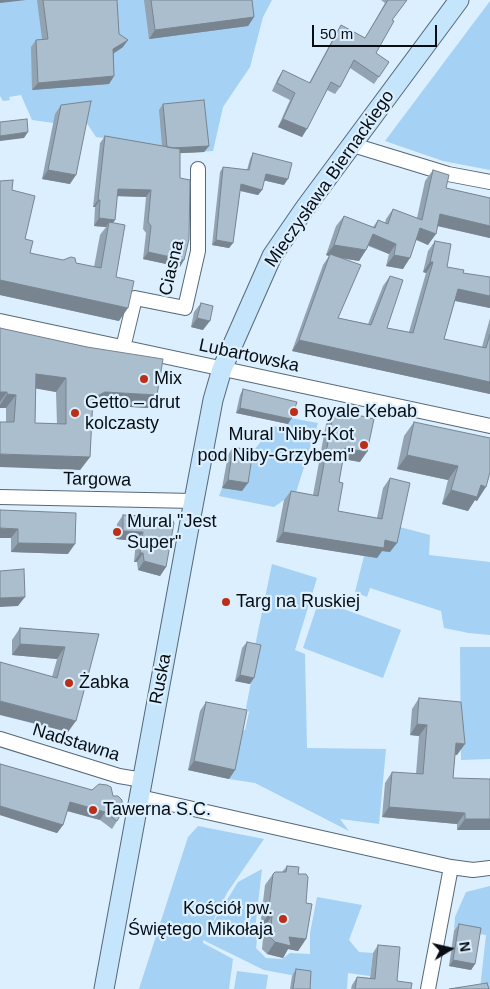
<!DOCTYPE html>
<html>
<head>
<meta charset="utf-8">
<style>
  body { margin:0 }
  #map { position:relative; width:490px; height:989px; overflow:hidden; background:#dbefff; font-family:Arial,sans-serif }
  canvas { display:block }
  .north { position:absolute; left:425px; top:924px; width:50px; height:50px; -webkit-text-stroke:4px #dbefff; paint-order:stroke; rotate:81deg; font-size:14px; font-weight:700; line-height:20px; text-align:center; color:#070d12 }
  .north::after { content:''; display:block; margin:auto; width:18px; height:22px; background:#070d12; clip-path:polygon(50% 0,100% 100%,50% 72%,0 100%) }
  .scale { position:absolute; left:312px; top:25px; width:125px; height:22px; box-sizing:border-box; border:2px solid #070d12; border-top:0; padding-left:6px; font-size:15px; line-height:18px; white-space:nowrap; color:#070d12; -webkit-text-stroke:4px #dbefff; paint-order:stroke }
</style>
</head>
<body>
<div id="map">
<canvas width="490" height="989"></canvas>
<div class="north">N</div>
<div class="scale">50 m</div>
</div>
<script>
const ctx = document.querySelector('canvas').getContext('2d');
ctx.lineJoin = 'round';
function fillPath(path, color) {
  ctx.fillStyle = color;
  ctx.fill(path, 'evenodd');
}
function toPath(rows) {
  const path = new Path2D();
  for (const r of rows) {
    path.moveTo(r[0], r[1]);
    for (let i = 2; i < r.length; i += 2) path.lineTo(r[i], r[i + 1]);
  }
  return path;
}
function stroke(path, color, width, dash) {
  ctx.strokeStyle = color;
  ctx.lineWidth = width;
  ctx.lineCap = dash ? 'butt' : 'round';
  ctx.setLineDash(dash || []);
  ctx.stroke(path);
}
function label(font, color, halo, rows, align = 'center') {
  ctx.font = font + ' Arial,sans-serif';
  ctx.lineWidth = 4.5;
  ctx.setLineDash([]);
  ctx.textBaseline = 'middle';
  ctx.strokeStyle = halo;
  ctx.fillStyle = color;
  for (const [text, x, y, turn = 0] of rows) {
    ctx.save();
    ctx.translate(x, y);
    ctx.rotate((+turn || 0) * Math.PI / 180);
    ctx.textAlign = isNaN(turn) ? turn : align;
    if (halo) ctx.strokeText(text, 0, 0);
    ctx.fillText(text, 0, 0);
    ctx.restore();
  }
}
fillPath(toPath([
  [0,0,272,0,263,17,250,67,223,107,213,151,163,154,110,139,96,137,84,119,54,123,32,120,21,95,9,97,10,100,3,101,0,96],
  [490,1,490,170,443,161,385,141],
  [290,418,318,423,293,502,284,500,274,507,219,496,222,488,274,426,286,429],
  [396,526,430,535,429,555,490,562,490,635,469,633,444,628,441,611,370,588,367,597,355,592,364,556,377,558],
  [272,564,317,578,295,650,305,654,307,748,386,749,379,824,340,819,349,831,255,783,229,779,239,730,245,730,249,712,246,708,257,651,255,646],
  [319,600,401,630,383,678,303,648],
  [460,647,490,647,490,759,461,760],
  [198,826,264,839,227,893,208,931,238,882,262,869,255,930,258,931,256,948,266,958,282,959,290,953,310,954,310,933,317,897,362,905,349,940,359,952,373,953,370,976,348,973,347,989,305,989,307,978,264,970,203,940,203,943,233,959,229,989,139,989,188,837],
  [490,886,490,989,480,989,486,935,454,931,455,917,466,892],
  [237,971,268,975,266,989,234,989]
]), '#a4d1f4');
const street = toPath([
  [353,145,448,174,490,182],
  [0,321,490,426],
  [123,348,135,298,185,308,198,251,198,169],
  [0,497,194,501],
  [0,739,119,776,143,780],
  [140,797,451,867,473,870,490,868],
  [428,989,451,867]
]);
const secondary = toPath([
  [104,989,189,527,213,400,222,369,272,256,305,208,459,0]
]);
stroke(street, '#576876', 16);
stroke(secondary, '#576876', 21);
stroke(street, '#fff', 14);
stroke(secondary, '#c4e5fb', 19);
fillPath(toPath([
  [37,0,117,0,119,34,123,47,114,53,114,76,109,84,32,90,31,47,36,40,42,39],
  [144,0,252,0,254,17,248,26,149,39],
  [381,0,407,0,392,20,376,53,389,62,374,84,350,68,340,87,335,94,327,90,302,137,278,127,290,100,272,91,278,78,283,70,309,83,336,33,341,25,365,38,385,3],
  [163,104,209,146,204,152,180,153,180,267,143,259,146,233,143,229,146,197,117,196,115,220,113,223,116,277,119,321,0,295,12,190,25,239,30,253,94,267,100,235,106,227,94,226,95,207,93,207,100,143,105,136,162,146,159,110],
  [61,105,70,184,42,179,55,114],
  [253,153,284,185,264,180,262,190,258,195,240,191,233,243,229,248,212,245,220,172,223,167,247,170,250,159],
  [433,170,446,188,490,198,490,238,438,226,428,245,416,240,403,269,386,266,389,254,368,246,366,250,359,261,340,258,338,318,368,324,383,286,390,276,387,328,409,332,426,273,423,272,428,251,435,241,447,267,463,273,490,308,455,301,444,339,482,347,490,318,490,394,292,351,323,265,329,256,326,255,336,226,344,216,373,227,378,220,385,223,386,219,393,209,417,218,425,181],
  [201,303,203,330,191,327,194,312],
  [0,328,148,408,95,405,92,407,90,457,80,470,6,422,6,408,0,408],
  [36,388,56,392,57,424,35,423],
  [243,389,291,419,288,424,236,413,240,395],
  [333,415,360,462,343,459,339,482,338,511,377,518,383,488,390,478,390,552,382,551,377,558,276,542,284,500,291,491,313,495,326,424],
  [414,422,490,480,488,479,477,501,475,500,468,511,442,504,448,480,397,469,404,436],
  [233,447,242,491,222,488,228,455],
  [0,510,68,554,11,552,11,538],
  [123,515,171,517,166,567,160,576,138,570,137,562,134,562,136,541,116,539,117,524],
  [20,628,99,634,68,732,52,677,57,659,12,655,12,640],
  [247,642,250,684,235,681,242,648],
  [419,698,457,755,455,755,453,778,490,830,457,830,457,824,382,817,385,783,392,772,416,774,419,736,410,735,412,709],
  [206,702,235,770,229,779,188,770,200,711],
  [0,764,92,790,117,821,112,829,100,820,67,811,63,825,57,833,0,815],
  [287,866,298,874,306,903,306,939,298,951,288,949,283,958,267,954,262,949,264,927,260,927,265,885,273,874,282,872],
  [459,924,475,964,471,970,449,966,454,931],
  [378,945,397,981,411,989,351,989,352,985,357,977,370,978,373,953],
  [296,969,310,989,290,989,292,976]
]), '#93a3b1');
fillPath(toPath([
  [0,0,26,0,0,3],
  [254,17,248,26,149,39,155,30],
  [128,40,123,47,108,57,113,49],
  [114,76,109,84,32,90,38,83],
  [283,119,307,129,302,137,278,127],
  [28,132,24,138,0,141,0,136],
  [209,146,204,152,163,154,167,148],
  [48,170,76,175,70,184,42,179],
  [266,174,288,179,284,185,262,180],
  [241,184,262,190,258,195,237,190],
  [118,189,151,190,146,197,113,196],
  [98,200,100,200,95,207,93,207],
  [440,214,490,226,490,238,433,225],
  [99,218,115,220,110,227,109,222,106,227,94,226],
  [420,228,436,234,428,245,413,238],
  [373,234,396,244,389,254,366,244],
  [216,240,233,243,229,248,212,245],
  [334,245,366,250,359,261,330,256,330,254,329,256,326,255],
  [148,252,184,260,180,267,143,259],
  [394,255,410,258,403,269,386,266],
  [430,262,433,262,426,273,423,272],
  [0,280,128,308,119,321,0,295],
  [458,289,490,296,490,308,451,300],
  [197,318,210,321,203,330,191,327],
  [299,340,490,382,490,394,292,351],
  [36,374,66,378,56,392,27,387],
  [0,392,7,392,0,402],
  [105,392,157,395,148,408,95,405,84,411,93,398],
  [7,394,16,395,6,408,0,408,0,405],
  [240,408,291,419,288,424,236,413],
  [345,448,367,452,360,462,338,458],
  [0,454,90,457,80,470,0,467],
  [407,455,458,466,448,480,397,469],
  [228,480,248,483,242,491,222,488],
  [481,485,486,487,477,501,475,500,468,511,442,504,451,490],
  [0,528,18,529,11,538,0,538],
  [123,531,143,532,136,541,116,539],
  [283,532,385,540,397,543,390,552,382,551,377,558,276,542],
  [18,543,75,544,68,554,11,552],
  [140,553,143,553,137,562,134,562],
  [144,561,166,567,160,576,138,570],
  [25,597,18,606,0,607,0,598],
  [20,644,65,647,57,659,12,655],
  [240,675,254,678,250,684,235,681],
  [0,701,76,721,68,732,0,715],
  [417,724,427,725,419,736,410,735],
  [456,743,465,744,457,755,448,754],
  [194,761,235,770,229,779,188,770],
  [70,802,105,812,100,820,64,810],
  [0,806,63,825,57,833,0,815],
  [389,807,465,813,457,824,382,817],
  [465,819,490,819,490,830,457,830],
  [268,915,272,916,264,927,260,927],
  [289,937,306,939,298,951,288,949,283,958,267,954,275,942],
  [453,960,475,964,471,970,449,966]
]), '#788590');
const building = toPath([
  [43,0,117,0,119,34,128,40,113,49,114,76,38,83,36,40,48,39,43,0],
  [151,0,252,0,254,17,155,30,151,0],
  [388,0,407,0,392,20,394,21,376,53,389,62,379,77,354,60,340,87,331,82,307,129,283,119,295,93,277,83,283,70,310,83,341,25,365,38,388,0],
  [204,100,209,146,172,148,167,147,163,104,204,100],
  [91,101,76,175,48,170,61,105,91,101],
  [27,119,28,132,0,136,0,122,27,119],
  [105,136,180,149,180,178,190,180,189,239,184,260,148,252,151,226,148,222,151,190,118,189,115,220,99,218,100,200,98,200,105,136],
  [253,153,292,163,288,179,266,174,262,190,241,184,233,243,216,240,223,167,249,170,253,153],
  [433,170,449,175,446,188,490,198,490,226,440,214,436,234,420,228,410,258,394,255,396,244,373,234,366,250,334,245,344,216,375,228,378,220,388,224,393,209,422,220,433,170],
  [13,180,12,190,35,196,25,239,33,241,30,253,63,260,71,257,75,258,76,263,101,268,109,222,125,225,116,277,134,281,128,308,0,280,0,181,13,180],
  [435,241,451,244,447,267,464,270,463,273,490,277,490,296,458,289,444,339,486,348,490,334,490,382,299,340,330,254,361,265,338,318,371,325,390,276,403,280,387,328,413,333,433,262,430,262,435,241],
  [201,303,213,306,210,321,197,318,201,303],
  [0,328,87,347,163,359,157,395,105,392,93,398,90,457,0,454,0,422,14,422,16,395,7,394,7,392,0,392,0,328],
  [36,374,66,378,66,424,35,423,36,374],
  [243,389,297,402,291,419,240,408,243,389],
  [341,411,374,419,367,452,345,448,339,482,343,483,338,511,382,519,390,478,410,483,397,543,385,540,384,548,283,532,291,491,318,496,333,415,341,411],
  [414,422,490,438,490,472,486,487,481,485,477,497,451,490,458,466,407,455,414,422],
  [233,447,253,451,248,483,228,480,233,447],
  [0,510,76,513,75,544,18,543,18,529,0,528,0,510],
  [123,515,171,517,174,523,166,567,144,561,143,553,140,553,143,532,123,531,123,515],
  [24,569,25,597,0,598,0,571,24,569],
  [20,628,99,634,76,721,0,701,0,662,57,678,65,647,20,644,20,628],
  [247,642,261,645,254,678,240,675,247,642],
  [419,698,461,702,465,744,456,743,453,778,490,779,490,819,465,819,465,813,389,807,392,772,423,774,427,725,417,724,419,698],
  [206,702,247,710,235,770,194,761,206,702],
  [0,764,92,790,99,784,107,785,111,787,113,796,118,796,122,800,122,812,117,821,105,812,70,802,63,825,0,806,0,764],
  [287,866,299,867,298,874,306,874,308,877,306,903,312,904,306,939,289,937,291,946,275,942,270,937,272,916,268,915,273,874,275,872,286,872,287,866],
  [459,924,481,928,475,964,453,960,459,924],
  [378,945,400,947,397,981,412,983,411,989,355,989,357,977,375,979,378,945],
  [296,969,311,971,310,989,293,989,296,969],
  [487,983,489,989,449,989,487,983]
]);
fillPath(building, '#abbece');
stroke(building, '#788590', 1);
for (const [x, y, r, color] of [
  [144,379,5,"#ba2f16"],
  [294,412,5,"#ba2f16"],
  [75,413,5,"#ba2f16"],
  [364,445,5,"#ba2f16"],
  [117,532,5,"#ba2f16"],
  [226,602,5,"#ba2f16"],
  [69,683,5,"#ba2f16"],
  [93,810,5,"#ba2f16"],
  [283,919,5,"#ba2f16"]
]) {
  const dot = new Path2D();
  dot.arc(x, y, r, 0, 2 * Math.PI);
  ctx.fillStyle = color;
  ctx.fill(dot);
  stroke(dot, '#dbefff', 2);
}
label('18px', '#070d12', '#dbefff', [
  ["Mieczysława Biernackiego",330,179,-55],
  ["Ciasna",172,268,-77],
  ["Lubartowska",249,356,12],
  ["Targowa",97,480,1],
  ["Ruska",161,679,-79],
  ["Nadstawna",76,743,17]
]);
label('18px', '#070d12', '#dbefff', [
  ["Mix",154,379],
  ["Getto – drut",85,403],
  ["kolczasty",85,424],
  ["Royale Kebab",304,412],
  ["Mural \"Niby-Kot",354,435,"right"],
  ["pod Niby-Grzybem\"",354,456,"right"],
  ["Mural \"Jest",127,522],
  ["Super\"",127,543],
  ["Targ na Ruskiej",236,602],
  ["Żabka",79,683],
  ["Tawerna S.C.",103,810],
  ["Kościół pw.",273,909,"right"],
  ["Świętego Mikołaja",273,930,"right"]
], 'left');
</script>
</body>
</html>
